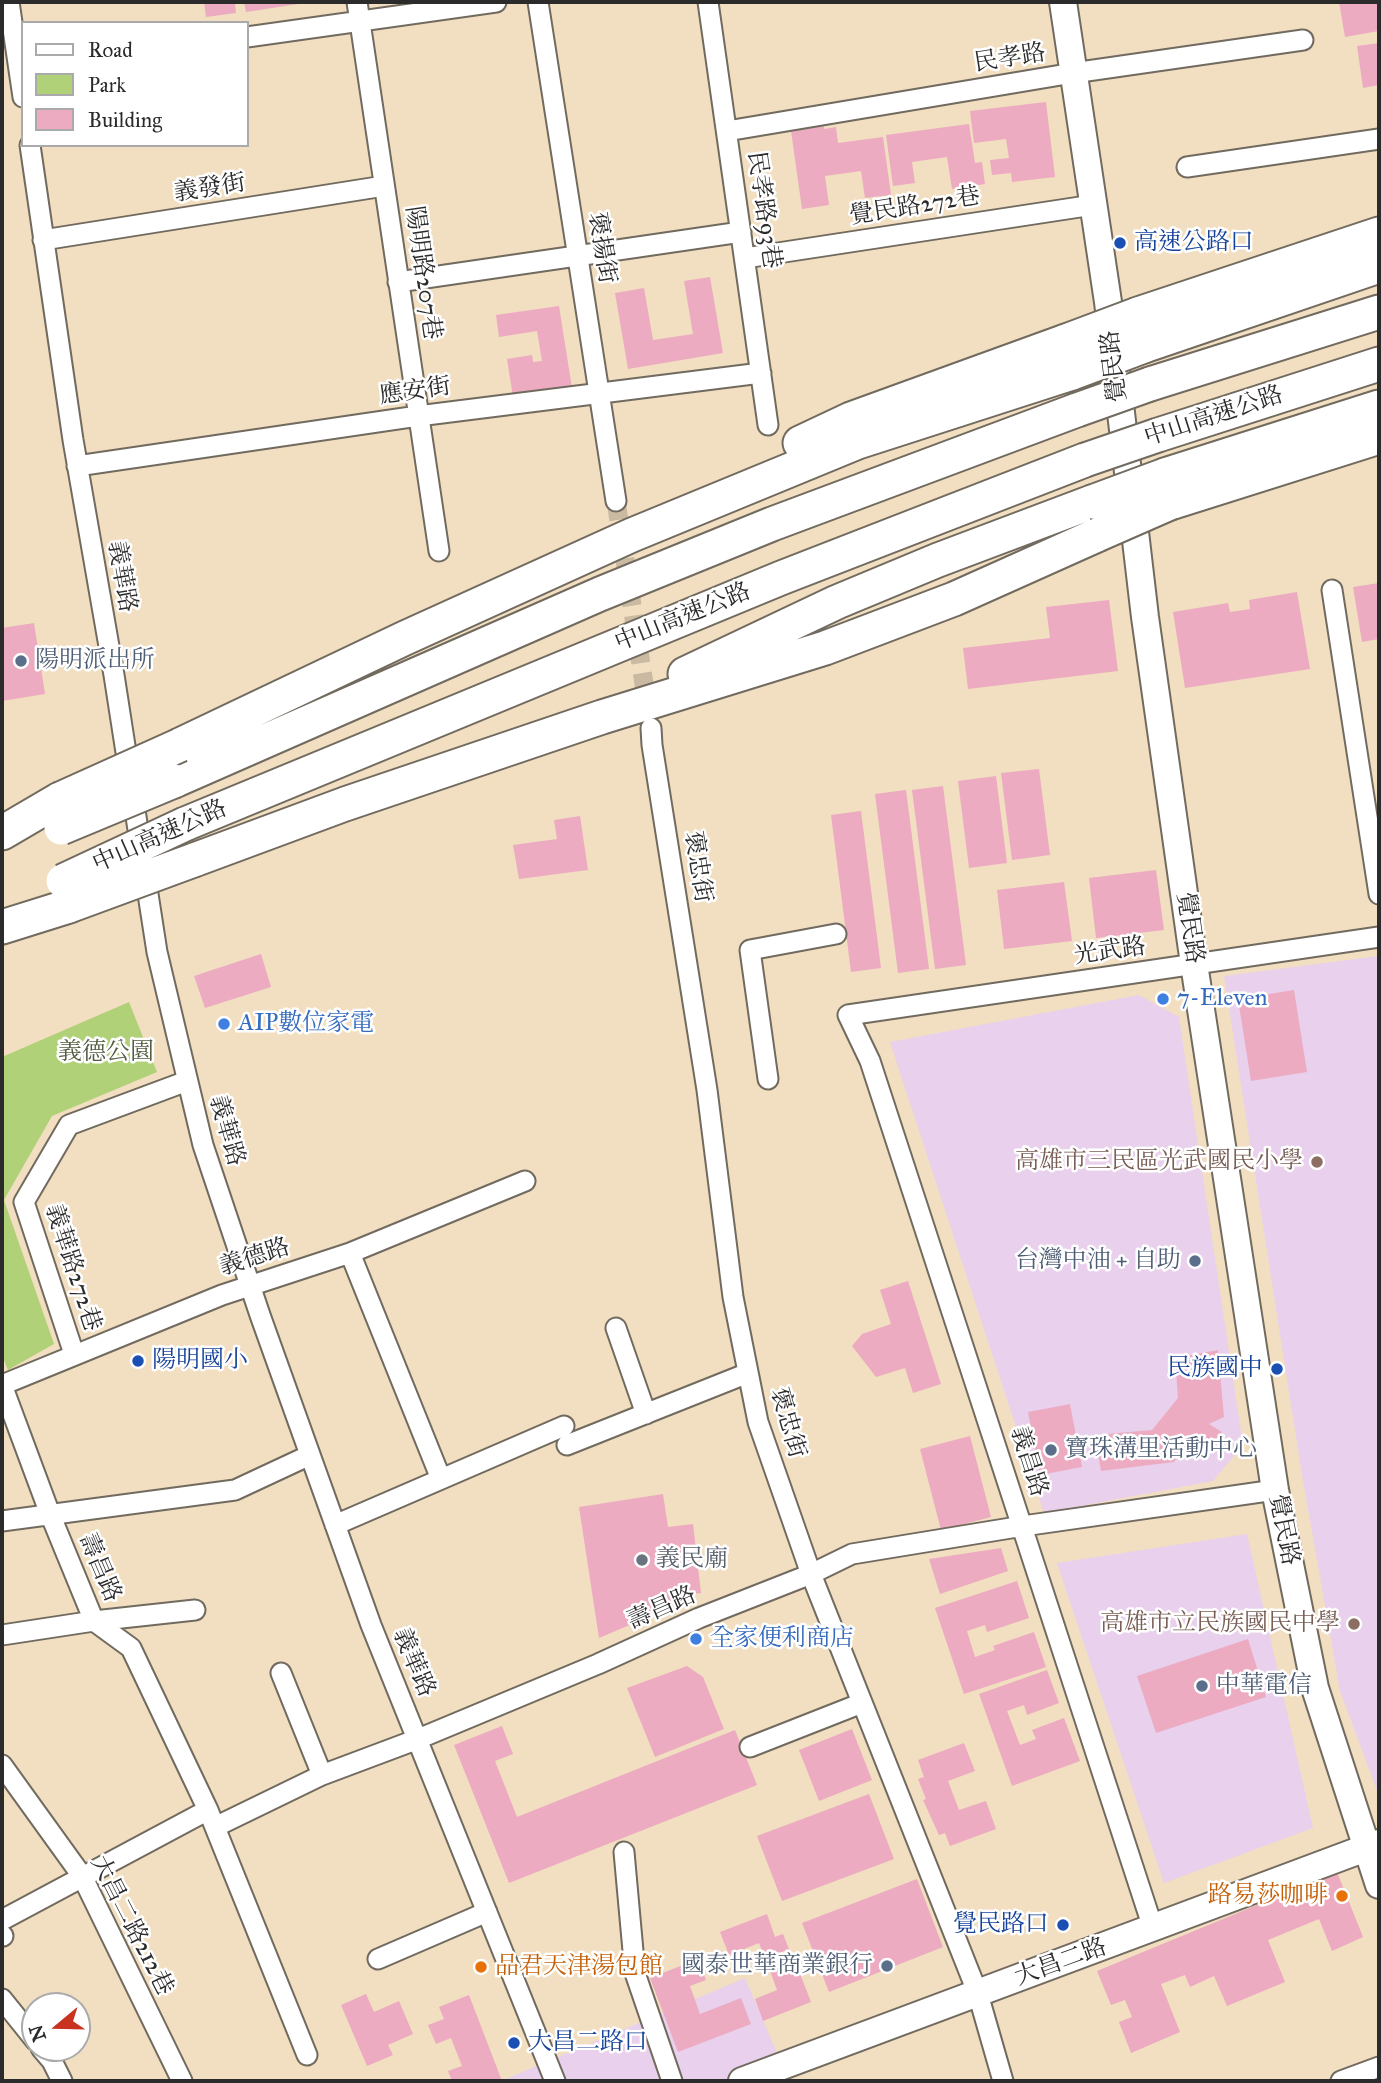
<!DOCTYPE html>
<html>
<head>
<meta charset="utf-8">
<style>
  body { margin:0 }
  #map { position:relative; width:1381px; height:2083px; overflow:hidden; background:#f2dec0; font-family:"IM FELL Great Primer",serif }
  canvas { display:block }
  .frame { position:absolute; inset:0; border:4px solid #2b2b2b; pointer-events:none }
  .legend { position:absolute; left:21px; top:21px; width:228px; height:126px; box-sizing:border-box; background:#fff; border:2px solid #aaa; margin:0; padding:9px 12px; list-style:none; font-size:21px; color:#2b2b2b }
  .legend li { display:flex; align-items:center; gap:14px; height:35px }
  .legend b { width:35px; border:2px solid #aaa }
  .north { position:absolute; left:21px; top:1992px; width:70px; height:70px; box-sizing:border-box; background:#fff; border:2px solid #aaa; border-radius:50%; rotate:251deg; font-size:19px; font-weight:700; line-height:28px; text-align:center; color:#2b2b2b }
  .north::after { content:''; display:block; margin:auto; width:24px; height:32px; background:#c8321e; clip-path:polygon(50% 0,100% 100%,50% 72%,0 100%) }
</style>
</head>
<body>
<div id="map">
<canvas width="1381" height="2083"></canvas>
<div class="frame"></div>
<ul class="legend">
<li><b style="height:9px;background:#fff"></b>Road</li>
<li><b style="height:19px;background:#b1d178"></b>Park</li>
<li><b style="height:19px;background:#ecabc1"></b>Building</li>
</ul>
<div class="north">N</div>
</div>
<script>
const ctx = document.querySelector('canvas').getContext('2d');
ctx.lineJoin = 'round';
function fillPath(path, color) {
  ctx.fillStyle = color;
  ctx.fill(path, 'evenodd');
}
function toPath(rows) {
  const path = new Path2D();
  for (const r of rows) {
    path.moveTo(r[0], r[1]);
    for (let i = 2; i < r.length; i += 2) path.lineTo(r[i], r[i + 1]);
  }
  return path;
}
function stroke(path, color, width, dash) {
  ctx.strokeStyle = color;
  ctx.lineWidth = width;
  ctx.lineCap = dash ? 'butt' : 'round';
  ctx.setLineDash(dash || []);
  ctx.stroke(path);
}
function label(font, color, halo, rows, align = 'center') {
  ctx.font = font + ' "IM FELL Great Primer","Noto Serif TC",serif';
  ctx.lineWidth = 5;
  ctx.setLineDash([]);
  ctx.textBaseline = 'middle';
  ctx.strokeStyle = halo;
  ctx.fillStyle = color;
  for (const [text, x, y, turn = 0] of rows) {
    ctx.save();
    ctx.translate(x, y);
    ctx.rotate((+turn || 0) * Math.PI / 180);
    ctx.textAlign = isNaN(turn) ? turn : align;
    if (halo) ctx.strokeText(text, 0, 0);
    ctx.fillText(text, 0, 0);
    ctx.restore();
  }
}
fillPath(toPath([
  [1379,956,1379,1796,1340,1691,1302,1475,1224,976],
  [1139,995,1179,1017,1243,1445,1213,1481,1044,1513,890,1042],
  [1247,1534,1313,1828,1164,1883,1057,1563],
  [745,1978,789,2081,501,2081]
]), '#e9d1ed');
fillPath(toPath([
  [129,1002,157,1072,52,1116,4,1200,54,1344,8,1370,2,1355,2,1057]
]), '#b1d178');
fillPath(toPath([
  [204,2,235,2,236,13,206,17],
  [244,2,305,2,305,3,246,12],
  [1339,2,1379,2,1379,31,1345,37],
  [1379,43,1379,85,1363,88,1357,46],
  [1046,102,1055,177,1012,182,1011,173,992,175,990,160,1009,158,1006,139,974,143,970,111],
  [969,124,975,163,982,162,985,184,952,189,947,157,912,162,915,183,893,186,886,135],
  [824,126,824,129,836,127,838,143,883,137,891,195,865,198,861,171,825,176,829,205,802,209,791,131],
  [710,277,723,353,628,369,615,293,644,288,653,340,693,334,684,281],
  [559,306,572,388,513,397,507,359,532,355,533,362,542,361,537,331,499,337,496,315],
  [1379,583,1379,639,1362,642,1353,587],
  [1297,592,1310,669,1185,688,1173,612,1228,603,1230,612,1250,609,1249,600],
  [1109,600,1118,671,968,689,963,648,1050,638,1046,607],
  [34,623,45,694,2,701,2,628],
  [1039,769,1050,855,1012,860,1001,773],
  [996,776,1007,863,969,868,958,781],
  [943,786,966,965,935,969,912,790],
  [906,790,929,969,898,973,875,794],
  [861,811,881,968,851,972,831,815],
  [580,816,588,870,519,879,513,845,557,839,554,820],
  [1156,870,1164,930,1096,938,1089,878],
  [1064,882,1072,941,1004,949,997,890],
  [261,954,271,987,205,1008,194,976],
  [1294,990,1307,1072,1251,1081,1238,999],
  [908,1281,941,1384,913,1393,905,1368,876,1377,852,1346,862,1334,891,1324,880,1290],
  [1218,1350,1224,1417,1209,1424,1222,1432,1204,1453,1185,1446,1174,1462,1101,1471,1095,1435,1152,1430,1178,1398,1175,1358],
  [1070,1404,1082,1467,1040,1475,1028,1412],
  [970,1436,991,1517,941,1530,920,1449],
  [663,1494,668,1527,693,1524,701,1593,678,1596,679,1604,599,1638,579,1507],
  [1001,1548,1008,1571,940,1594,929,1559],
  [1017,1581,1029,1618,987,1632,985,1625,967,1631,975,1657,995,1650,993,1646,1034,1632,1046,1667,964,1694,935,1608],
  [1248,1639,1266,1697,1156,1733,1137,1676],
  [687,1666,703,1677,724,1729,655,1757,627,1688],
  [1047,1670,1059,1703,1027,1715,1024,1705,1007,1711,1020,1745,1036,1739,1032,1730,1064,1718,1080,1761,1012,1786,979,1694],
  [502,1726,513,1754,495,1761,517,1817,735,1730,757,1785,509,1883,454,1745],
  [852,1729,872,1780,819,1801,799,1750],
  [964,1743,975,1771,948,1781,959,1810,986,1801,996,1829,950,1846,945,1833,939,1835,923,1800,926,1799,918,1779,924,1777,918,1760],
  [869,1794,894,1859,782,1901,757,1836],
  [1337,1872,1363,1937,1332,1951,1319,1919,1268,1940,1285,1982,1227,2006,1214,1976,1190,1987,1185,1975,1161,1984,1180,2032,1131,2053,1119,2022,1132,2017,1125,2000,1111,2005,1097,1971],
  [917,1879,943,1947,829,1992,802,1923],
  [767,1914,775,1937,783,1934,789,1949,765,1959,759,1943,729,1955,720,1932],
  [794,1958,811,2002,763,2021,755,1999,777,1990,769,1968],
  [698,1959,706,1980,690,1986,700,2014,741,1998,751,2024,678,2052,650,1978],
  [366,1994,374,2012,399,2001,413,2034,388,2045,393,2055,367,2066,341,2005],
  [469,1995,502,2081,452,2081,448,2071,462,2066,451,2038,436,2044,428,2025,444,2019,439,2007]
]), '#ecabc1');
stroke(toPath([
  [616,501,648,710]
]), '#cabaa2', 19, [19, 10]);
const street = toPath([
  [9,2,23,97],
  [357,2,439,551],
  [538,2,616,501],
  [708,2,768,425],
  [247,37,496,2],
  [727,131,1073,73,1303,40],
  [30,145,73,440,114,675,157,952,203,1145,260,1315,371,1625,555,2081],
  [1187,167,1379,139],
  [43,240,384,186],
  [745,258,1093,205],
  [398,282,741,232],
  [77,466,418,416,761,373],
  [1332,590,1379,894],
  [651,728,652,745,707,1090,733,1297,758,1422,811,1574,978,1994,1003,2081],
  [768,1079,750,950,836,934],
  [350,1253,441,1479],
  [616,1328,646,1414],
  [74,1354,24,1202,69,1125,187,1081],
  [2,1385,50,1514,94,1621,131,1648,208,1810,307,2055],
  [2,1385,222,1295,350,1253,525,1181],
  [567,1445,748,1373],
  [2,1521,235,1490,310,1455],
  [335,1525,564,1426],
  [2,1635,94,1621,195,1610],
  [281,1673,322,1775],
  [750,1747,862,1703],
  [2,1765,82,1876,182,2081],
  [215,1827,322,1775,418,1739,598,1664,699,1618,811,1574,852,1554,1023,1526,1275,1490],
  [624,1852,635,1973,672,2081],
  [2,1920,208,1810],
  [1153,1928,870,1061,848,1015,1379,937],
  [2,1935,3,1936],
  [378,1959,487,1912],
  [2,1999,35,2040],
  [41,2048,52,2061,62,2081],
  [1341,2081,1379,2067]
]);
const secondary = toPath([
  [1063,2,1108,302,1145,617,1194,964,1275,1490,1315,1688,1379,1885],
  [742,2081,1379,1843]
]);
const highway = toPath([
  [1138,314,1379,234],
  [1144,346,1379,266],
  [1150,384,1379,312],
  [1158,435,1379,364],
  [800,443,851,419,1066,341],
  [1165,475,1379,407],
  [1170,503,1379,437],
  [685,674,837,602,938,560,1092,502],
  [180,745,405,638,632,535,858,442,1072,373],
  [174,781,600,594,772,524,1077,410],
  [185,824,781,578,1085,460],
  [2,833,60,799],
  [194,860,345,804,602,717,825,648,954,599,1097,535],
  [2,927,69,906]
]);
stroke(street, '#716a5f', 23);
stroke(secondary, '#716a5f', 30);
stroke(highway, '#716a5f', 37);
stroke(street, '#fff', 19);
stroke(secondary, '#fff', 26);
stroke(highway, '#fff', 33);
const highwayBridge = toPath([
  [1066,341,1138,314],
  [1072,373,1144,346],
  [1077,410,1150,384],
  [1085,460,1158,435],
  [1092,502,1165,475],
  [1097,535,1170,503],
  [60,799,180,745],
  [61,828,174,781],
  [63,881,185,824],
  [69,906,194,860]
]);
stroke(highwayBridge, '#716a5f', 37, []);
stroke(highwayBridge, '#fff', 33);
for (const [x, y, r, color] of [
  [1120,243,7,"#1a4fb4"],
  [21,661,7,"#5c6f8a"],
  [1163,999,7,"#3f7fe0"],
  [224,1024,7,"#3f7fe0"],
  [1317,1162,7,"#8d6e63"],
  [1195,1261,7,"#5c6f8a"],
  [138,1361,7,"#1a4fb4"],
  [1277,1369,7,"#1a4fb4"],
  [1051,1450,7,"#5c6f8a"],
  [642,1560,7,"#6b7280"],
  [1354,1624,7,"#8d6e63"],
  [696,1639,7,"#3f7fe0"],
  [1202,1686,7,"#5c6f8a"],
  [1342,1896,7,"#e8710a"],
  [1063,1925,7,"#1a4fb4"],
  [887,1966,7,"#5c6f8a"],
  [481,1967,7,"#e8710a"],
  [514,2043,7,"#1a4fb4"]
]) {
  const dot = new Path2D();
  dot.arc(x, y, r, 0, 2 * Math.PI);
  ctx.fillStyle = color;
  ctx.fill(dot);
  stroke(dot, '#fff', 2.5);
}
label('24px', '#2b2b2b', '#fff', [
  ["民孝路",1010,59,-9],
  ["義發街",210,189,-9],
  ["覺民路272巷",915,207,-9],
  ["民孝路93巷",763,210,82],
  ["褒揚街",601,248,81],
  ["陽明路207巷",422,273,82],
  ["覺民路",1115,366,-97],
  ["應安街",415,392,-8],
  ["中山高速公路",1214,417,-18],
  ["義華路",121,577,80],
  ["中山高速公路",683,618,-22],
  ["中山高速公路",160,837,-24],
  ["褒忠街",697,867,81],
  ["覺民路",1189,928,82],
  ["光武路",1110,952,-8],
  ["義華路",226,1131,74],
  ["義德路",255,1258,-18],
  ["義華路272巷",72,1268,72],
  ["褒忠街",787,1423,74],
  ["義昌路",1028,1462,72],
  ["覺民路",1283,1530,79],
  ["壽昌路",99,1568,67],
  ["壽昌路",662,1609,-24],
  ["義華路",413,1663,67],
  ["大昌二路212巷",131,1926,63],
  ["大昌二路",1061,1963,-20]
]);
label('24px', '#164399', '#fff', [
  ["高速公路口",1134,243],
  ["陽明國小",152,1361],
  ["民族國中",1263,1369,"right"],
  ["覺民路口",1049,1925,"right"],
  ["大昌二路口",528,2043]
], 'left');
label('24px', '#4e5e75', '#fff', [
  ["陽明派出所",35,661],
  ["台灣中油 + 自助",1181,1261,"right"],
  ["寶珠溝里活動中心",1065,1450],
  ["中華電信",1216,1686],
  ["國泰世華商業銀行",873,1966,"right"]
], 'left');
label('24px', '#366cbe', '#fff', [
  ["7-Eleven",1177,999],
  ["AIP數位家電",238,1024],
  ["全家便利商店",710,1639]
], 'left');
label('24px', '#535d42', '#fff', [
  ["義德公園",106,1053]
]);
label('24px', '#785e54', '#fff', [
  ["高雄市三民區光武國民小學",1303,1162],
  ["高雄市立民族國民中學",1340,1624]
], 'right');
label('24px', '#5b616d', '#fff', [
  ["義民廟",656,1560]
], 'left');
label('24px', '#c56008', '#fff', [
  ["路易莎咖啡",1328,1896],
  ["品君天津湯包館",495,1967,"left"]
], 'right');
</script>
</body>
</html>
